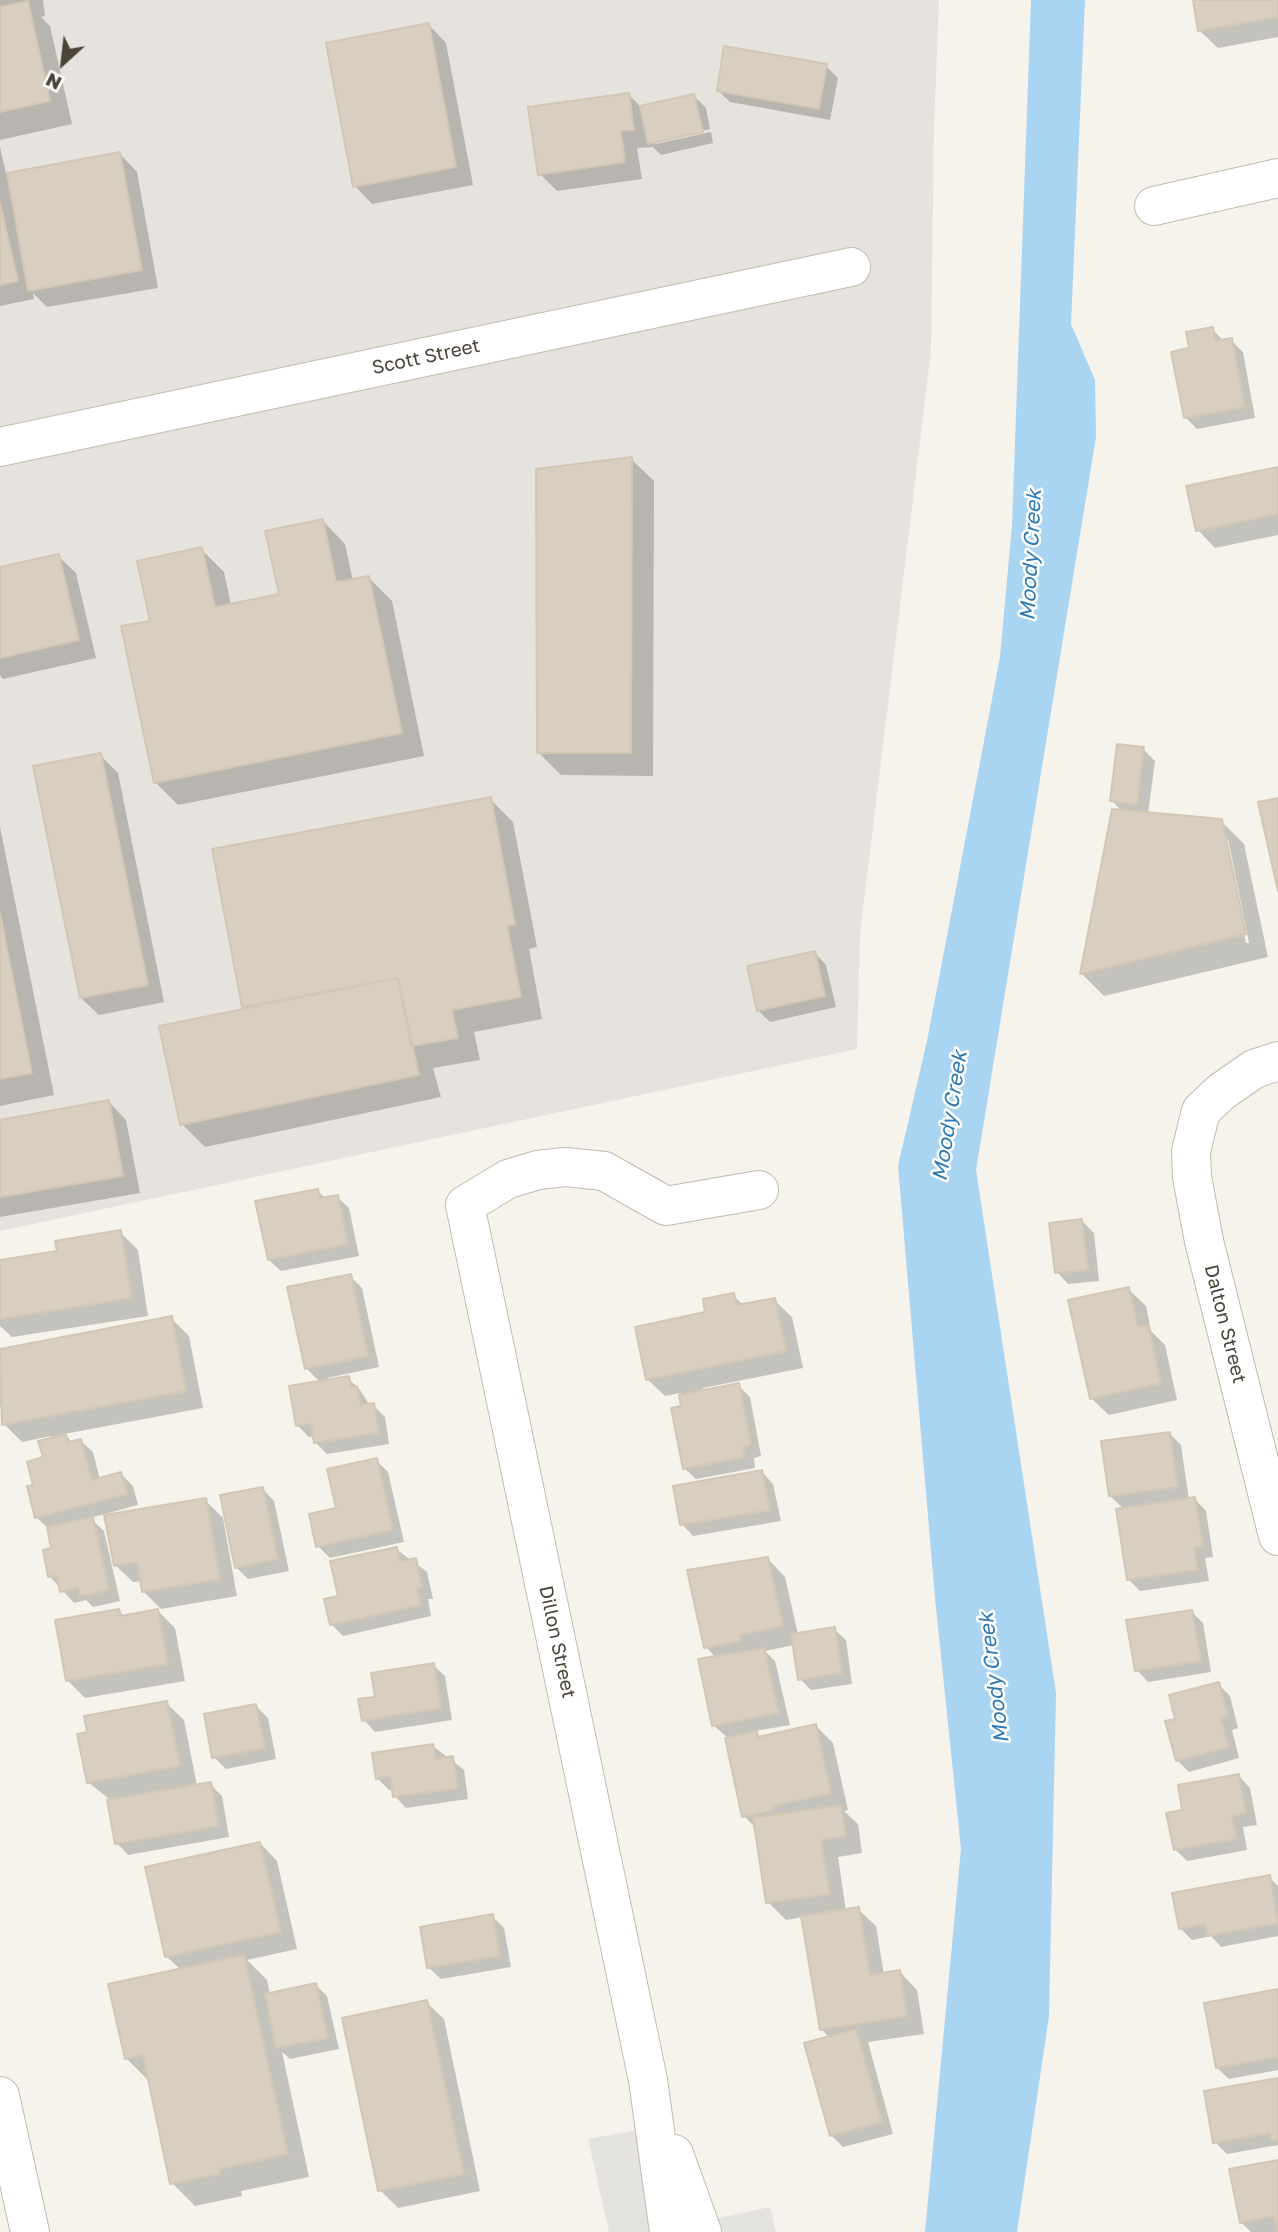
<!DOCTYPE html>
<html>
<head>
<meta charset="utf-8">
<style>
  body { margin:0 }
  #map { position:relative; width:1278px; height:2232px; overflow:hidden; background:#f6f3ec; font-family:"Golos Text",sans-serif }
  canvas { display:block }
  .north { position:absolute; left:28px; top:28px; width:70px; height:70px; -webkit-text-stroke:5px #fff; paint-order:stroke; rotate:207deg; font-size:19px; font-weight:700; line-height:28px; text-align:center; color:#4b4439 }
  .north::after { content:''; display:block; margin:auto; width:24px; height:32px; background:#4b4439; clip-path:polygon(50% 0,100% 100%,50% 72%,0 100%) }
</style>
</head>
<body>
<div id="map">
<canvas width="1278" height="2232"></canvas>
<div class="north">N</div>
</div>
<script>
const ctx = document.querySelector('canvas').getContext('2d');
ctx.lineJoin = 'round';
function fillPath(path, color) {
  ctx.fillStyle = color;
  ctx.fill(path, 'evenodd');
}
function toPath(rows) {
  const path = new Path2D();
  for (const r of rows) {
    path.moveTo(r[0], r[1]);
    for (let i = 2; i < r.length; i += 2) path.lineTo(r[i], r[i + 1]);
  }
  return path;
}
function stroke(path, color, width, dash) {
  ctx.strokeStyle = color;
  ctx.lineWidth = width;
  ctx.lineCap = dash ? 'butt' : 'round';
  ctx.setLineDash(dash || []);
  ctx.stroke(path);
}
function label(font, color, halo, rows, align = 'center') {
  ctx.font = font + ' "Golos Text",sans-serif';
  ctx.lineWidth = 5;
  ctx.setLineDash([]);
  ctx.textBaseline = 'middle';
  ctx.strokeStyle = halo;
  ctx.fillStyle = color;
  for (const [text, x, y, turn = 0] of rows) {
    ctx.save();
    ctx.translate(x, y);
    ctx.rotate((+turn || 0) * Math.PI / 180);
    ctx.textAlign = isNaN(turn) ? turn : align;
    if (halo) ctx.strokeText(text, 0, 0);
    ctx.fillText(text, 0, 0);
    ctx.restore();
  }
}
fillPath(toPath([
  [0,0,939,0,934,129,931,351,860,934,857,1049,0,1231]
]), '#e6e2dd');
fillPath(toPath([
  [654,2127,669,2232,609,2232,588,2139],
  [770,2207,776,2232,702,2232,699,2222]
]), '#e5e3e0');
fillPath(toPath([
  [1031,0,1085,0,1071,324,1095,380,1096,437,976,1170,1056,1693,1049,2016,1017,2232,925,2232,961,1849,935,1598,898,1166,927,1041,1000,657,1012,525]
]), '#a9d4f2');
fillPath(toPath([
  [0,0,43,0,45,16,41,17,50,26,72,124,0,140],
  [1194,0,1278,0,1278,37,1218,48,1200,31],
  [429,25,446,43,473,185,372,204,355,186],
  [826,66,838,78,830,120,730,102,718,90],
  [628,94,642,108,694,96,706,108,710,129,656,140,656,144,711,132,713,143,661,155,653,147,637,148,642,179,557,191,540,174],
  [0,147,6,174,120,154,137,172,158,288,47,307,33,293,34,299,0,306],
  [1212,329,1224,341,1231,340,1243,352,1255,418,1197,429,1185,417,1191,350],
  [631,459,654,481,653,776,561,775,538,752],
  [1278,468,1278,535,1215,548,1198,530],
  [323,521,345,544,353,581,369,578,392,601,424,756,178,805,155,782,152,622,201,549,224,572,231,605,281,596],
  [58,556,76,573,96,658,3,679,0,675,0,569],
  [1143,749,1155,761,1148,814,1221,821,1244,844,1268,957,1104,996,1082,974,1123,812,1112,801],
  [1224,839,1228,839,1249,943,1246,943],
  [100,755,118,773,164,1002,99,1015,81,998],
  [490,799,513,822,537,947,529,949,542,1019,474,1032,480,1060,433,1068,441,1097,205,1147,182,1124,161,1028,244,1008,214,851],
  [0,827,54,1095,0,1106],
  [815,953,826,965,836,1007,770,1022,758,1010],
  [109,1102,126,1120,140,1193,0,1217,0,1122],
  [318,1191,326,1199,337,1197,349,1208,359,1256,281,1271,269,1260],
  [1082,1221,1094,1233,1099,1281,1068,1284,1057,1272],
  [120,1232,138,1250,148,1316,12,1337,0,1326,0,1262,59,1252],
  [350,1276,362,1288,379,1367,327,1378,328,1381,348,1378,360,1390,370,1406,373,1405,385,1417,389,1444,327,1454,315,1442,315,1436,309,1437,298,1426,320,1382,306,1368],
  [1128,1289,1146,1306,1151,1331,1165,1345,1177,1400,1109,1415,1091,1398],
  [733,1295,744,1306,774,1300,792,1317,803,1368,703,1388,704,1392,738,1385,750,1397,761,1456,754,1458,755,1468,696,1479,684,1468,681,1393,665,1396,647,1379,707,1313],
  [171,1318,189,1336,203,1408,64,1434,73,1443,81,1441,93,1452,100,1480,121,1474,133,1486,138,1505,90,1518,104,1531,120,1601,93,1607,86,1600,74,1603,50,1577,53,1549,49,1529,36,1517,35,1486,51,1436,22,1442,4,1424,0,1404,0,1350],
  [1169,1433,1181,1445,1189,1500,1195,1499,1206,1511,1213,1557,1205,1558,1209,1581,1140,1591,1128,1579,1124,1509,1110,1496],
  [376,1460,388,1472,404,1542,330,1558,318,1546,338,1509],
  [762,1472,773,1484,781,1521,693,1536,682,1524],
  [263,1489,274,1501,289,1571,248,1579,236,1567],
  [205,1500,223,1518,237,1596,161,1609,143,1591,142,1581,133,1582,115,1565],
  [396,1549,427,1572,433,1599,428,1599,431,1616,343,1636,331,1624,340,1597],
  [768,1559,785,1577,798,1634,834,1629,846,1640,852,1684,811,1690,800,1679,794,1645,765,1651,775,1661,790,1725,755,1731,761,1738,816,1726,833,1743,848,1810,844,1811,858,1824,862,1853,838,1857,846,1911,858,1909,876,1926,884,1975,900,1972,917,1990,924,2034,868,2042,893,2134,843,2147,831,2135,830,2038,821,2029,803,1917,786,1920,768,1902,756,1828,744,1816,727,1737,713,1725,716,1658,706,1647],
  [119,1611,125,1617,158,1611,175,1628,185,1681,85,1698,67,1680],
  [1192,1612,1203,1623,1211,1672,1148,1682,1137,1670],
  [433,1665,445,1676,452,1720,375,1732,364,1720,377,1698],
  [1218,1684,1230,1696,1238,1728,1232,1730,1239,1758,1189,1772,1177,1760,1177,1720],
  [166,1703,184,1720,197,1786,210,1784,222,1796,229,1837,128,1855,117,1843,109,1799,88,1782],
  [256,1706,268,1718,276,1759,226,1769,214,1757],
  [433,1746,464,1770,468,1799,406,1808,395,1796,393,1790,389,1790,378,1779],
  [1239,1776,1250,1788,1257,1825,1243,1827,1247,1850,1187,1861,1175,1849,1184,1811],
  [260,1843,277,1861,297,1949,247,1960,267,1980,270,1994,316,1985,327,1996,339,2049,290,2059,282,2052,309,2177,241,2191,242,2196,195,2206,172,2183,149,2081,126,2058,181,1970,167,1957],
  [1269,1877,1278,1886,1278,1936,1221,1947,1211,1936,1192,1940,1180,1928],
  [492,1916,504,1928,511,1967,441,1979,429,1968],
  [1278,1991,1278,2070,1229,2079,1217,2068],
  [426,2002,444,2019,480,2191,398,2208,380,2190],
  [1278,2080,1278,2145,1227,2154,1215,2142],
  [1278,2162,1278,2232,1251,2232,1241,2222]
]), '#0003');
const building = toPath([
  [1193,0,1278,0,1278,17,1198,31,1193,0],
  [28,1,50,101,0,112,0,7,28,1],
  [429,23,456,167,353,187,326,43,429,23],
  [724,46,827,64,819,109,717,91,724,46],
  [629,93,634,130,621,131,625,162,538,175,528,107,629,93],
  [694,94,703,132,648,144,640,106,694,94],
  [120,152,142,270,28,291,7,173,120,152],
  [0,203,18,281,0,285,0,203],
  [1213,327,1215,341,1232,338,1245,407,1184,418,1171,352,1189,348,1186,332,1213,327],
  [632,457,631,753,537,753,536,469,632,457],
  [1278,467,1278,514,1196,531,1186,486,1278,467],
  [323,519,336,582,369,576,402,733,154,783,121,626,150,621,137,561,202,547,215,607,279,594,265,531,323,519],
  [59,554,79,640,0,658,0,567,59,554],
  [1117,744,1144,747,1137,805,1110,801,1117,744],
  [101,753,148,985,80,998,33,766,101,753],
  [491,797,515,925,507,926,521,997,452,1010,458,1038,411,1046,398,978,242,1007,212,849,491,797],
  [1278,798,1278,891,1258,802,1278,798],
  [1112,809,1222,819,1246,934,1080,974,1112,809],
  [0,913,32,1073,0,1079,0,913],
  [815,951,825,996,757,1011,747,966,815,951],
  [398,978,419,1075,180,1125,159,1026,398,978],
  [109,1100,123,1176,0,1197,0,1120,109,1100],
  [318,1189,320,1198,338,1195,348,1244,268,1260,255,1201,318,1189],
  [1082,1219,1088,1270,1055,1273,1049,1223,1082,1219],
  [121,1230,132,1298,0,1319,0,1260,57,1251,55,1241,121,1230],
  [351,1274,368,1356,305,1369,287,1287,351,1274],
  [1129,1287,1138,1327,1148,1325,1161,1383,1090,1399,1068,1300,1129,1287],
  [734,1293,737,1305,775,1298,786,1351,646,1380,635,1327,705,1312,703,1299,734,1293],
  [172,1316,186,1391,2,1425,0,1349,172,1316],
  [349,1376,351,1387,357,1386,361,1405,374,1403,379,1433,314,1443,311,1424,296,1426,289,1386,349,1376],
  [739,1383,751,1445,743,1447,745,1457,683,1469,671,1408,681,1406,679,1395,739,1383],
  [1170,1432,1178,1487,1109,1496,1101,1441,1170,1432],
  [66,1434,68,1442,81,1439,92,1480,121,1472,127,1494,35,1518,27,1486,33,1485,27,1462,43,1457,38,1441,66,1434],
  [377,1458,393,1530,316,1547,309,1514,336,1508,327,1469,377,1458],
  [762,1470,770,1510,680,1525,673,1486,762,1470],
  [263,1487,278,1559,235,1568,220,1495,263,1487],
  [1195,1497,1203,1546,1194,1547,1198,1570,1127,1580,1116,1509,1195,1497],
  [206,1498,220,1579,142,1592,137,1562,114,1566,104,1515,206,1498],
  [93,1517,109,1590,80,1596,78,1588,60,1592,57,1576,48,1577,43,1550,51,1548,47,1527,93,1517],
  [397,1547,400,1562,416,1558,422,1587,417,1588,421,1605,330,1625,324,1599,338,1596,330,1561,397,1547],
  [768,1557,783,1626,740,1635,741,1641,704,1648,687,1570,768,1557],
  [119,1609,121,1616,158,1609,168,1664,66,1681,55,1620,119,1609],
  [1192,1610,1201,1661,1135,1671,1126,1620,1192,1610],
  [835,1627,842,1673,798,1680,791,1634,835,1627],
  [764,1648,779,1713,712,1726,698,1659,764,1648],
  [434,1663,441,1708,362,1721,358,1699,375,1697,371,1673,434,1663],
  [1219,1682,1228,1716,1221,1718,1229,1747,1176,1761,1165,1721,1175,1719,1169,1695,1219,1682],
  [167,1701,180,1766,87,1783,77,1734,87,1732,84,1716,167,1701],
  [256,1704,265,1748,212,1758,204,1714,256,1704],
  [816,1724,831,1793,773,1806,774,1810,742,1817,725,1738,757,1731,758,1737,816,1724],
  [433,1744,436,1759,453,1756,458,1788,393,1797,390,1777,376,1779,372,1753,433,1744],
  [1239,1774,1246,1813,1232,1816,1237,1839,1174,1850,1166,1813,1182,1810,1178,1785,1239,1774],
  [211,1782,219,1826,115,1844,107,1800,211,1782],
  [841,1805,846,1836,821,1840,830,1894,766,1903,753,1818,841,1805],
  [260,1842,281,1932,165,1957,145,1867,260,1842],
  [1270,1875,1278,1923,1208,1936,1205,1924,1179,1929,1172,1893,1270,1875],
  [859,1907,870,1975,900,1970,907,2016,820,2030,801,1916,859,1907],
  [493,1914,500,1956,427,1968,420,1927,493,1914],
  [244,1955,288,2154,219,2169,220,2174,170,2184,143,2055,125,2059,108,1984,244,1955],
  [316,1983,328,2038,276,2048,265,1994,316,1983],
  [1278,1989,1278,2057,1216,2068,1204,2003,1278,1989],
  [427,2000,464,2174,378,2191,342,2018,427,2000],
  [856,2029,882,2122,830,2136,804,2043,856,2029],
  [1278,2078,1278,2139,1271,2141,1270,2133,1213,2143,1204,2091,1278,2078],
  [1278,2160,1278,2232,1274,2216,1240,2223,1229,2169,1278,2160]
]);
fillPath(building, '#d8cfc1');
stroke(building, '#d3c7b4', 2);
const minor = toPath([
  [1154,206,1278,178],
  [0,447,851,267],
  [1278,1061,1254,1069,1221,1092,1201,1111,1191,1151,1192,1177,1204,1241,1278,1536],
  [0,2096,30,2232],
  [674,2154,702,2232],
  [669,2232,648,2080,465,1205,508,1179,538,1170,565,1167,604,1171,666,1206,759,1190]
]);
stroke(minor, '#c2bbae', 40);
stroke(minor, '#fff', 38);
label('19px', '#4b4439', '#fff', [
  ["Scott Street",426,357,-12],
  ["Dalton Street",1225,1324,76],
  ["Dillon Street",557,1642,78]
]);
label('italic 21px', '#2e7ab2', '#fff', [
  ["Moody Creek",1031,555,-87],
  ["Moody Creek",950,1116,-81],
  ["Moody Creek",994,1678,-97]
]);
</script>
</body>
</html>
